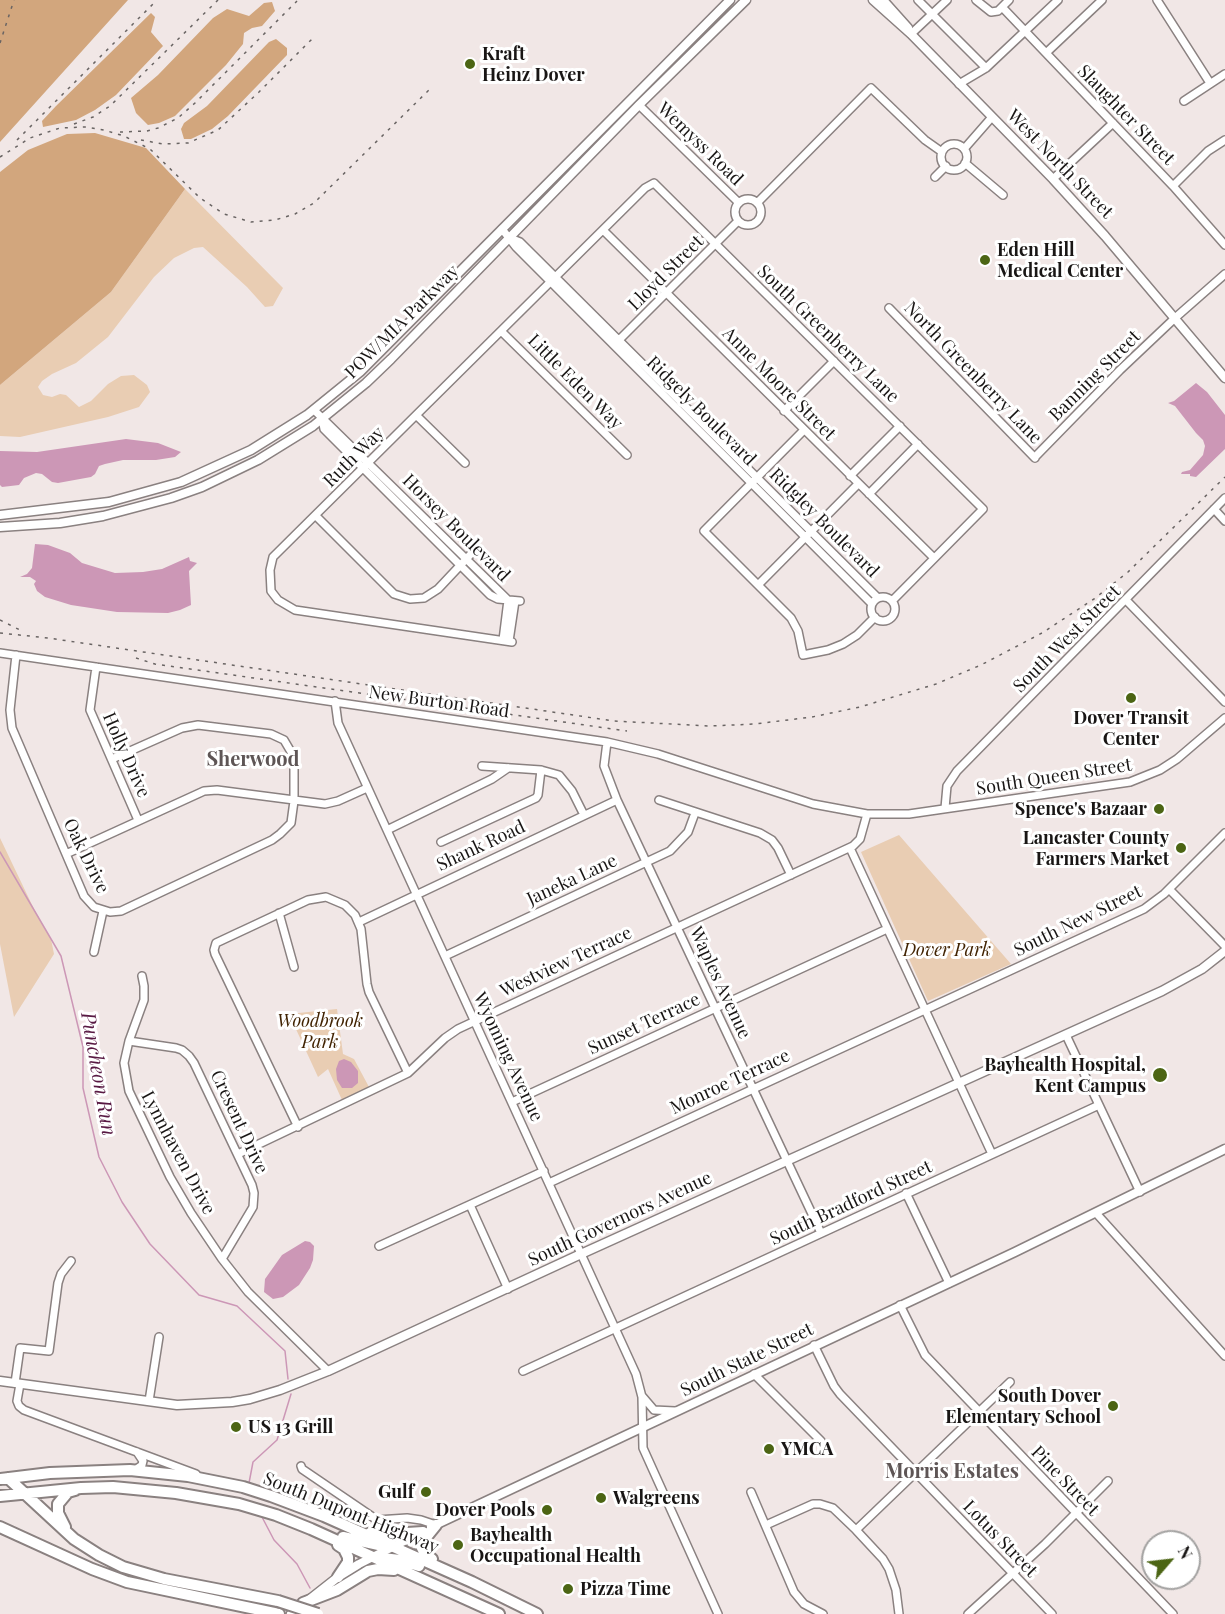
<!DOCTYPE html>
<html>
<head>
<meta charset="utf-8">
<style>
  body { margin:0 }
  #map { position:relative; width:1225px; height:1614px; overflow:hidden; background:#f1e7e6; font-family:"Playfair Display",serif }
  canvas { display:block }
  .north { position:absolute; left:1141px; top:1530px; width:60px; height:60px; box-sizing:border-box; background:#fff; border:2px solid #a3a2a1; border-radius:50%; rotate:62deg; font-size:16px; font-weight:700; line-height:24px; text-align:center; color:#191615 }
  .north::after { content:''; display:block; margin:auto; width:21px; height:27px; background:#4c6514; clip-path:polygon(50% 0,100% 100%,50% 72%,0 100%) }
</style>
</head>
<body>
<div id="map">
<canvas width="1225" height="1614"></canvas>
<div class="north">N</div>
</div>
<script>
const ctx = document.querySelector('canvas').getContext('2d');
ctx.lineJoin = 'round';
function fillPath(path, color) {
  ctx.fillStyle = color;
  ctx.fill(path, 'evenodd');
}
function toPath(rows) {
  const path = new Path2D();
  for (const r of rows) {
    if (r.length === 3) {
      path.moveTo(r[0] + r[2], r[1]);
      path.arc(r[0], r[1], r[2], 0, 2 * Math.PI);
      continue;
    }
    path.moveTo(r[0], r[1]);
    for (let i = 2; i < r.length; i += 2) path.lineTo(r[i], r[i + 1]);
  }
  return path;
}
function stroke(path, color, width, dash) {
  ctx.strokeStyle = color;
  ctx.lineWidth = width;
  ctx.lineCap = dash ? 'butt' : 'round';
  ctx.setLineDash(dash || []);
  ctx.stroke(path);
}
function label(font, color, halo, rows, align = 'center') {
  ctx.font = font + ' "Playfair Display",serif';
  ctx.lineWidth = 6;
  ctx.setLineDash([]);
  ctx.textBaseline = 'middle';
  ctx.strokeStyle = halo;
  ctx.fillStyle = color;
  for (const [text, x, y, turn = 0] of rows) {
    ctx.save();
    ctx.translate(x, y);
    ctx.rotate((+turn || 0) * Math.PI / 180);
    ctx.textAlign = isNaN(turn) ? turn : align;
    if (halo) ctx.strokeText(text, 0, 0);
    ctx.fillText(text, 0, 0);
    ctx.restore();
  }
}
fillPath(toPath([
  [185,189,283,288,273,306,265,307,247,287,203,247,194,248,174,258,154,277,108,337,76,363,52,374,42,381,38,387,43,395,52,397,60,394,66,395,79,407,91,401,108,384,121,376,134,375,147,385,150,392,139,407,108,417,20,437,0,436,0,385,111,292],
  [899,835,1011,964,928,1001,861,852],
  [0,838,34,909,51,939,54,954,14,1017,0,944],
  [337,1009,343,1054,354,1059,369,1087,342,1100,328,1069,318,1077,289,1014]
]), '#e9cdb3');
fillPath(toPath([
  [0,0,128,0,0,142],
  [272,2,275,11,262,26,252,28,244,33,243,44,226,65,175,116,159,123,148,125,136,113,131,98,158,75,213,18,227,9,249,16,264,3],
  [151,13,155,17,151,32,163,46,116,95,95,110,76,120,43,127,42,121,56,106],
  [276,39,287,48,287,55,228,116,212,129,191,139,184,139,181,129,184,123,207,106,269,42],
  [95,133,146,148,185,189,111,292,0,385,0,172,28,150,67,134]
]), '#d2a67d');
fillPath(toPath([
  [1196,383,1207,392,1225,415,1225,449,1196,477,1190,476,1190,474,1181,474,1182,472,1190,470,1203,455,1205,446,1203,440,1196,433,1175,406,1168,403,1174,401],
  [126,439,158,443,181,452,175,457,156,460,123,460,105,464,99,466,95,474,91,477,58,483,52,482,42,474,36,473,24,478,19,485,2,487,0,485,0,451,37,452],
  [35,544,48,545,70,553,82,563,115,573,143,572,162,569,189,557,190,561,197,563,189,571,191,605,180,610,168,613,117,612,71,605,45,597,37,591,34,584,36,581,30,577,20,577,27,574,32,568],
  [344,1059,351,1062,358,1071,358,1083,352,1088,342,1088,337,1080,336,1069,339,1061],
  [305,1241,310,1242,314,1246,313,1260,310,1268,299,1285,283,1297,273,1299,264,1292,265,1279,282,1255]
]), '#cc97b6');
stroke(toPath([
  [0,852,61,956,83,1047,83,1088,99,1157,122,1202,150,1244,199,1295,237,1306,285,1351,288,1379],
  [249,1483,253,1462,277,1440,291,1394],
  [262,1517,274,1540,297,1564,310,1588]
]), '#cc97b6', 1.5);
const minor = toPath([
  [918,0,986,68],
  [976,0,991,12,998,11,1009,0],
  [1157,0,1210,83],
  [1002,7,1173,186,1225,245],
  [911,34,947,0],
  [1046,53,1102,0],
  [959,84,986,68,1058,0],
  [1184,101,1225,74],
  [639,105,739,203],
  [954,157,13],
  [964,149,992,117],
  [965,163,1003,195],
  [935,177,946,166],
  [1053,179,1113,123],
  [1173,186,1208,151,1225,140],
  [748,212,13],
  [757,203,871,88,925,140,942,152],
  [502,229,516,247,872,604],
  [603,230,934,558],
  [510,238,520,242,878,598],
  [889,308,1035,458],
  [501,331,627,455],
  [617,342,738,221],
  [314,410,508,600],
  [784,411,834,361],
  [417,416,465,463],
  [322,419,324,429,490,595,498,599,520,601],
  [803,431,704,531,791,618,798,631,803,655,828,650,843,644,857,635,875,617],
  [1036,456,1120,370,1175,318,1225,274],
  [850,476,900,426],
  [869,494,918,444],
  [1214,509,1225,521],
  [316,516,394,594,410,599,424,598,438,589,470,555],
  [758,585,858,484],
  [883,609,12],
  [1126,600,1225,702],
  [503,640,508,600],
  [509,641,515,601],
  [512,642,295,610,278,600,271,591,270,570,273,557,645,188,654,183,983,509,892,601],
  [0,653,607,742,658,754,813,804,867,814,909,814,1130,782,1160,770,1177,759,1225,718],
  [16,655,10,710,12,728,84,896,94,907,110,912,121,911,272,840,280,834,291,823,294,801,294,757,284,740,271,734,198,725,182,728,112,759],
  [96,667,90,710,138,820],
  [335,701,338,723,636,1374,642,1397,643,1448,718,1614],
  [607,742,604,766,617,800,821,1233],
  [482,766,541,770,559,775,572,791,584,815],
  [659,800,760,833,772,840,778,848,791,875],
  [945,808,947,786,957,771,1225,498],
  [387,830,492,779,508,768],
  [441,842,536,798,538,795,541,770],
  [850,848,992,1154],
  [66,854,204,791,217,790,325,804,338,801,367,788],
  [1169,889,1225,946],
  [279,913,294,967],
  [359,922,617,800],
  [94,952,103,911],
  [445,956,670,851,688,832,695,813],
  [142,976,144,986,144,1000,129,1041,124,1063,129,1091,170,1177,191,1213,222,1259,248,1292,328,1371],
  [1066,1035,1140,1192],
  [129,1041,176,1048,182,1050,189,1056,194,1063,252,1185,254,1193,253,1207,222,1259],
  [512,1102,887,929],
  [298,1127,215,954,214,950,216,943,308,900,326,897,345,905,355,915,361,929,367,984,369,992,408,1073],
  [238,1154,408,1073,445,1038,458,1029,853,846,860,839,867,814],
  [549,1183,1144,909,1164,894,1225,833],
  [906,1193,949,1283],
  [470,1205,508,1289],
  [1096,1213,1225,1356],
  [379,1246,544,1171],
  [900,1305,925,1355,1173,1614],
  [814,1345,834,1386,840,1394,1052,1614],
  [523,1371,1099,1105],
  [754,1374,821,1441],
  [15,1383,20,1348,49,1351,58,1283,61,1274,71,1261],
  [20,1384,17,1401,19,1406,24,1410,196,1474],
  [642,1396,654,1410,675,1411],
  [149,1401,159,1337],
  [301,1466,302,1469,377,1520,407,1518,421,1520,436,1525],
  [135,1470,142,1465,143,1461,137,1452],
  [751,1492,794,1592,804,1604,823,1614],
  [766,1525,813,1504,820,1504,833,1508,856,1530,883,1559,889,1569,896,1590,899,1614],
  [856,1530,1010,1382],
  [968,1614,1045,1544,1108,1481]
]);
const major = toPath([
  [873,0,911,34,1053,179,1105,236,1225,378],
  [883,0,908,28],
  [0,515,109,502,181,482,251,450,307,415,360,372,730,0],
  [0,527,60,523,103,516,171,498,202,487,258,460,313,426,366,383,391,359,639,105,746,0],
  [0,1381,177,1405,232,1402,250,1399,280,1390,328,1371,581,1254,1162,991,1202,969,1225,951],
  [431,1527,1015,1252,1225,1149],
  [291,1614,338,1577,359,1564,420,1533]
]);
const highway = toPath([
  [8,1478,74,1539,99,1555,123,1567,164,1579,278,1601],
  [0,1479,50,1473,130,1470,188,1476,243,1487,271,1496,324,1516,472,1582,537,1614],
  [0,1496,81,1488,113,1487,176,1493,239,1504,276,1515,311,1529,499,1614],
  [0,1527,92,1569,127,1582,279,1614],
  [65,1527,58,1513,58,1504,68,1492,75,1490],
  [370,1533,391,1534,423,1532],
  [343,1537,383,1546],
  [338,1545,344,1549,348,1557,348,1562,338,1577],
  [382,1558,400,1560,419,1566],
  [432,1559,425,1554,421,1546,423,1541,436,1525],
  [303,1603,337,1590,368,1571,378,1569,394,1570]
]);
stroke(minor, '#8a8180', 10);
stroke(major, '#8a8180', 11);
stroke(highway, '#8a8180', 14);
stroke(minor, '#fff', 7);
stroke(major, '#fff', 8);
stroke(highway, '#fff', 10);
stroke(toPath([
  [0,43,14,0],
  [74,124,93,117,110,106,218,0],
  [120,132,147,131,158,128,178,118,195,103,297,1],
  [17,140,157,0],
  [141,140,163,144,188,143,218,130,259,92,315,36],
  [0,157,30,138,60,128,86,127,104,130,124,136,150,149,200,198,224,214,251,222,275,220,295,214,314,203,432,87],
  [0,620,24,632],
  [0,633,48,638,614,721,709,726,755,724,812,717,860,707,936,684,981,665,1042,633,1094,599,1128,572,1225,477],
  [136,658,155,664,627,731]
]), '#696463', 1.5, [3, 6]);
const highwayBridge = toPath([
  [278,1601,318,1614]
]);
stroke(highwayBridge, '#8a8180', 14, []);
stroke(highwayBridge, '#fff', 10);
for (const [x, y, r, color] of [
  [470,64,6,"#4c6514"],
  [985,260,6,"#4c6514"],
  [1131,698,6,"#4c6514"],
  [1159,809,6,"#4c6514"],
  [1181,848,6,"#4c6514"],
  [1160,1075,8,"#4c6514"],
  [1113,1406,6,"#4c6514"],
  [236,1427,6,"#4c6514"],
  [769,1449,6,"#4c6514"],
  [426,1492,6,"#4c6514"],
  [601,1498,6,"#4c6514"],
  [547,1510,6,"#4c6514"],
  [458,1545,6,"#4c6514"],
  [568,1589,6,"#4c6514"]
]) {
  const dot = new Path2D();
  dot.arc(x, y, r, 0, 2 * Math.PI);
  ctx.fillStyle = color;
  ctx.fill(dot);
  stroke(dot, '#fff', 2);
}
label('bold 18px', '#191615', '#fff', [
  ["Kraft",482,54],
  ["Heinz Dover",482,75],
  ["Eden Hill",997,250],
  ["Medical Center",997,271],
  ["Dover Transit",1131,718,"center"],
  ["Center",1131,739,"center"],
  ["Spence's Bazaar",1147,809,"right"],
  ["Lancaster County",1169,838,"right"],
  ["Farmers Market",1169,859,"right"],
  ["Bayhealth Hospital,",1146,1065,"right"],
  ["Kent Campus",1146,1086,"right"],
  ["South Dover",1101,1396,"right"],
  ["Elementary School",1101,1417,"right"],
  ["US 13 Grill",248,1427],
  ["YMCA",781,1449],
  ["Gulf",414,1492,"right"],
  ["Walgreens",613,1498],
  ["Dover Pools",535,1510,"right"],
  ["Bayhealth",470,1535],
  ["Occupational Health",470,1556],
  ["Pizza Time",580,1589]
], 'left');
label('18px', '#191615', '#fff', [
  ["Slaughter Street",1126,115,46],
  ["Wemyss Road",700,144,44],
  ["West North Street",1060,164,46],
  ["Lloyd Street",666,273,-45],
  ["POW/MIA Parkway",402,322,-45],
  ["South Greenberry Lane",828,334,44],
  ["North Greenberry Lane",973,373,46],
  ["Banning Street",1095,376,-45],
  ["Little Eden Way",575,382,45],
  ["Anne Moore Street",779,384,45],
  ["Ridgely Boulevard",701,411,45],
  ["Ruth Way",354,457,-45],
  ["Ridgley Boulevard",824,523,45],
  ["Horsey Boulevard",456,528,45],
  ["South West Street",1067,639,-45],
  ["New Burton Road",439,702,8],
  ["Holly Drive",126,755,66],
  ["South Queen Street",1054,777,-9],
  ["Shank Road",481,846,-25],
  ["Oak Drive",86,856,64],
  ["Janeka Lane",572,880,-25],
  ["South New Street",1078,921,-26],
  ["Westview Terrace",566,962,-25],
  ["Waples Avenue",720,983,65],
  ["Sunset Terrace",644,1024,-25],
  ["Wyoming Avenue",508,1057,65],
  ["Monroe Terrace",730,1082,-25],
  ["Cresent Drive",239,1122,65],
  ["Lynnhaven Drive",178,1153,62],
  ["South Bradford Street",851,1203,-25],
  ["South Governors Avenue",620,1219,-25],
  ["South State Street",747,1360,-26],
  ["Pine Street",1065,1481,46],
  ["South Dupont Highway",351,1513,22],
  ["Lotus Street",1000,1539,46]
]);
label('italic 18px', '#412302', '#fff', [
  ["Dover Park",947,950],
  ["Woodbrook",320,1021],
  ["Park",320,1042]
]);
label('bold 20px', '#5e5555', '#fff', [
  ["Sherwood",253,760],
  ["Morris Estates",952,1472]
]);
label('italic 20px', '#581943', '#fff', [
  ["Puncheon Run",98,1074,80]
]);
</script>
</body>
</html>
